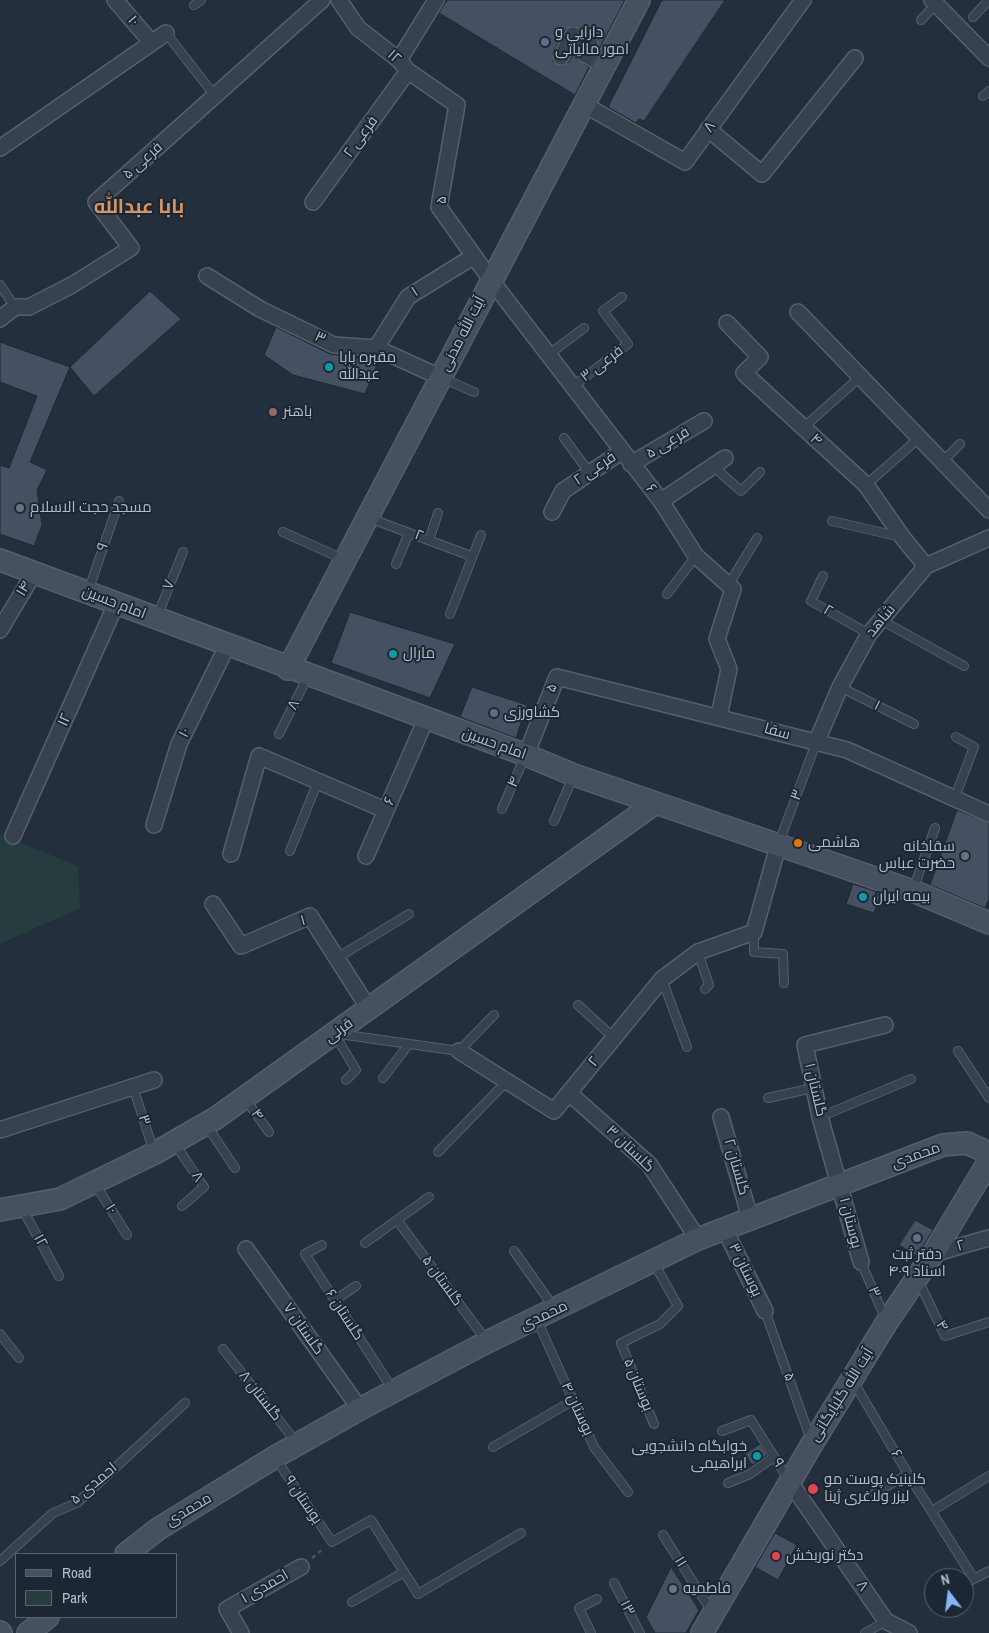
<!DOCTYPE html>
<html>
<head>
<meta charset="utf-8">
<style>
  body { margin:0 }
  #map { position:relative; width:989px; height:1633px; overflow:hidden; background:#242f3e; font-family:"Archivo Narrow",sans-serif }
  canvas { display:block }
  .legend { position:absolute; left:15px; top:1553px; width:162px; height:65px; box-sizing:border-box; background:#1d2633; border:1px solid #59626f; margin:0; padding:6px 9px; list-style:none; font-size:15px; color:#b4bcc9 }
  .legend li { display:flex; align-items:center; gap:10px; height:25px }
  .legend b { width:25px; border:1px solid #59626f }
  .north { position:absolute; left:924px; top:1568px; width:50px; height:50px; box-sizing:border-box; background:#1d2633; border:1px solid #59626f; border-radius:50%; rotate:345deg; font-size:14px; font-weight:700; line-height:20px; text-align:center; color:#b4bcc9 }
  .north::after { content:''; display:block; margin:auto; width:18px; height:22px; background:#8ab4f8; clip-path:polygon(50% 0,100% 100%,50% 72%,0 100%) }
</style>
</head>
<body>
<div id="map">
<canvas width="989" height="1633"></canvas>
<ul class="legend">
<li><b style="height:6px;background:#465061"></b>Road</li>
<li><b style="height:14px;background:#263c3f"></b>Park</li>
</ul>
<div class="north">N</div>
</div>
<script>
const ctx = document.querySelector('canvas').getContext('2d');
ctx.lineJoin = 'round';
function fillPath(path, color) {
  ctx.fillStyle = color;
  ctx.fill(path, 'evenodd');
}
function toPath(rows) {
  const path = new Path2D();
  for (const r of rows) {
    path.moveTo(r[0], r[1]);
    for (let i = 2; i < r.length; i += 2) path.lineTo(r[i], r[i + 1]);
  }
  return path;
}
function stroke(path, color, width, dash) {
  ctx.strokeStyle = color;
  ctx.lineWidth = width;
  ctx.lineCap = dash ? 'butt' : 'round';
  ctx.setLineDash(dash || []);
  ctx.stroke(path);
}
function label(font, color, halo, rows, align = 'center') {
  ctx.font = font + ' "Archivo Narrow",Cairo,sans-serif';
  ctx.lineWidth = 4;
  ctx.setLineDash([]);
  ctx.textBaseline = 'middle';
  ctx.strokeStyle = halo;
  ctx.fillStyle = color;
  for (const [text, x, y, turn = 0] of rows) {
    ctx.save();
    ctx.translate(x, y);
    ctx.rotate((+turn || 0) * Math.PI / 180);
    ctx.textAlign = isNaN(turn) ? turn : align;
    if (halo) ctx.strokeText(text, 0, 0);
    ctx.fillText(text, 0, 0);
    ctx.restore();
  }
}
fillPath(toPath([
  [0,835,78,866,80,908,0,944]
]), '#263c3f');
const building = toPath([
  [447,0,625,0,598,51,598,39,573,26,565,30,553,53,553,62,562,66,569,62,577,48,575,54,576,59,589,67,575,95,439,13,447,0],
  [662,0,725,0,644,121,639,119,636,123,608,107,662,0],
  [150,291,181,319,94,396,70,367,150,291],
  [276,327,330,354,379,360,365,394,293,375,264,355,276,327],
  [0,342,70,367,30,462,47,470,37,490,42,525,34,546,0,534,0,465,9,468,37,396,0,382,0,342],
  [350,612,455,644,430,698,331,663,350,612],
  [472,687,527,705,516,738,460,717,472,687],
  [957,810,989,823,989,899,985,908,930,885,957,810],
  [853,884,881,893,874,913,846,904,853,884],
  [915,1220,933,1230,917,1256,899,1245,915,1220],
  [760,1444,767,1455,752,1465,745,1454,760,1444],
  [775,1533,797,1545,778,1580,755,1567,775,1533],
  [671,1567,699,1610,686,1633,655,1633,646,1617,671,1567]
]);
fillPath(building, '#455162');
stroke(building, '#1f2835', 1);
const lane = toPath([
  [194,5,201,0],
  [973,17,989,0],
  [921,20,936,4],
  [166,33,215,96],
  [983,96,989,91],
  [0,285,15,307],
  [548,355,584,328],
  [442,378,474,392],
  [572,387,628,344,603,311,622,297],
  [803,428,860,377],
  [564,438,589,472],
  [942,462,960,444],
  [713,466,741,491,760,472],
  [866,485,919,438],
  [369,518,471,556],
  [832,521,901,537],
  [283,532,345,560],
  [429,540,438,513],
  [396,564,409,533],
  [823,576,811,601,869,634],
  [729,584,757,538],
  [88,592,119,501],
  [667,594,696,556],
  [450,614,481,535],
  [157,617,183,552],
  [881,620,964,666],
  [840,687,914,724],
  [279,734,308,676],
  [955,797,974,747,956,737],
  [502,809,525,756],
  [554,821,573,777],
  [778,845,816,743],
  [290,851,318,781],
  [913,890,935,828],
  [754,932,754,952,783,954,784,983],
  [698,952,709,985,705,989],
  [337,958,409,914],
  [662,979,687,1047],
  [578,1005,614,1038],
  [339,1034,459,1051,494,1015],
  [335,1035,356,1070,346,1080],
  [958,1051,989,1098],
  [383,1078,409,1044],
  [133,1087,154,1152],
  [768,1098,813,1088],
  [246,1100,269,1132],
  [820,1117,911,1079],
  [207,1126,235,1168],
  [175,1144,204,1187,182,1206],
  [438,1152,507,1081],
  [95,1184,127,1235],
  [22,1208,59,1276],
  [397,1220,486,1340],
  [365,1243,429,1197],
  [322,1245,305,1254,393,1390],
  [514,1251,555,1309],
  [861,1262,885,1318],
  [654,1263,678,1306,660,1324,621,1343,654,1424],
  [918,1280,945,1336,989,1322],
  [335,1300,356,1286],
  [765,1311,811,1440],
  [537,1320,594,1447,628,1492],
  [0,1334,19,1358],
  [223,1349,296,1442],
  [853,1381,908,1474,974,1579],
  [722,1431,751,1420,788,1479],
  [493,1447,572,1401],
  [276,1459,332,1542,371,1520,418,1594,521,1533],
  [728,1483,750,1474,774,1457],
  [875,1493,908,1474],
  [932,1511,989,1476],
  [663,1535,712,1612],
  [0,1561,53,1513,77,1503,185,1403],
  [614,1583,640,1633],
  [964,1584,989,1571],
  [352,1602,404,1572],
  [591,1633,579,1608,597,1599],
  [865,1633,886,1621]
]);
const street = toPath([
  [115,0,151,42],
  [339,0,358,28,399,60,408,71,457,105,439,207,491,280,661,501,696,556,733,589,717,639,729,669,719,716],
  [932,0,989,58],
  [561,57,573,35,590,44,584,54,605,65],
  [399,60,436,0],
  [585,105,685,162,803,0],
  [708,129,762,174,855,58],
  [0,148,166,33],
  [313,202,408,71],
  [207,276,260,309,334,345,376,348,440,377],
  [798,312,989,510],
  [0,319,15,307,29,307,72,285,131,248,96,202,322,0],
  [727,323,760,357,744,373,866,485,903,538,926,566],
  [376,348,408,297,474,256],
  [631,464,704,421],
  [661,501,725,458],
  [552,512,563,491,621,452],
  [0,630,34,573],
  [816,743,840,687,869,634,926,566,989,538],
  [526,755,557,677,847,750,989,814],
  [154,825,179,744,227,646],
  [13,836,116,604],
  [231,854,259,756,385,810],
  [366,856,426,719],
  [213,904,241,946,310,916,369,1009],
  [459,1051,554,1111,662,979,698,952,754,932,778,846],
  [569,1093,649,1164,698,1239],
  [721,1117,750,1218],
  [0,1130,154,1080],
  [724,1228,765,1311],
  [246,1249,360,1409],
  [933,1254,989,1238],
  [861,1262,820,1117,805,1045,885,1025],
  [790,1482,886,1621,909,1633],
  [241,1633,227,1609,301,1567]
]);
const secondary = toPath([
  [0,560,526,755,574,775,913,891,989,923],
  [288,669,639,0],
  [0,1210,60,1199,155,1153,216,1118,654,804],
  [126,1554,158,1529,275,1457,360,1409,487,1342,698,1239,943,1145,967,1143,989,1153],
  [0,1632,1,1633],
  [28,1633,48,1617],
  [702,1633,812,1444,887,1322,933,1254,989,1161]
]);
stroke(lane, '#565f6c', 10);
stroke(street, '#565f6c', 18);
stroke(secondary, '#565f6c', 24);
stroke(toPath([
  [312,1558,323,1549]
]), '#44595c', 2.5, [4, 4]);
stroke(lane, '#38414e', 8);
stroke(street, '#38414e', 15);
stroke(secondary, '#465061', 21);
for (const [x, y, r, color] of [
  [545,42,5,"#5c6f8a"],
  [329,367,5,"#0f9aa8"],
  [273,412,5,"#8d6e63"],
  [20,508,5,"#6b7280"],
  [393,654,5,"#0f9aa8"],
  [494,713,5,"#5c6f8a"],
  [798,843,5,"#e8710a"],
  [965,856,5,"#6b7280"],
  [863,897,5,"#0f9aa8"],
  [917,1238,5,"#5c6f8a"],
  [757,1456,5,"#0f9aa8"],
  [813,1489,6,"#e0444e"],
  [776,1556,5,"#e0444e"],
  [673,1589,5,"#6b7280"]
]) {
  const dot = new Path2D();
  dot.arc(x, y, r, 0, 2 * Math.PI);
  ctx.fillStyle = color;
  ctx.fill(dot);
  stroke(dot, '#1d2633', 2);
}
label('15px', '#b4bcc9', '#1d2633', [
  ["۱۰",133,21,49],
  ["۱۲",394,57,42],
  ["۸",710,127,-54],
  ["فرعی ۲",361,137,-54],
  ["فرعی ۵",143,161,-42],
  ["۵",442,200,-88],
  ["۱",415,292,-33],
  ["آیت الله مدنی",463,334,-63],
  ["۳",320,338,26],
  ["فرعی ۳",602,364,-37],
  ["۴",816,440,42],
  ["فرعی ۵",668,443,-31],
  ["فرعی ۲",595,469,-34],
  ["۶",651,489,51],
  ["۲",419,536,21],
  ["۹",103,547,-71],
  ["۷",169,585,-68],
  ["۱۴",24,589,-59],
  ["امام حسین",114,603,21],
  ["۲",828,611,30],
  ["شاهد",881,621,-51],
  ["۵",552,688,-68],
  ["۸",294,705,-63],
  ["۱",877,706,27],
  ["۱۲",65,720,-66],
  ["سقا",777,732,16],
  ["۱۰",185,733,-64],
  ["امام حسین",494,744,20],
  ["۴",514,782,-66],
  ["۳",797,795,-69],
  ["۶",390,801,-66],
  ["۱",303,921,-16],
  ["قرنی",339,1031,-36],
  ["۲",594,1062,-51],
  ["گلستان ۱",815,1090,77],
  ["۴",257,1115,54],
  ["۳",144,1120,72],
  ["گلستان ۳",630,1149,44],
  ["محمدی",916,1156,-20],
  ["گلستان ۲",736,1167,74],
  ["۸",197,1177,57],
  ["۱۰",111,1209,58],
  ["بوستان ۱",850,1223,75],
  ["۱۲",40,1241,61],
  ["۲",961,1246,-16],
  ["بوستان ۳",745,1270,64],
  ["گلستان ۵",442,1281,54],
  ["۳",874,1292,67],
  ["گلستان ۶",344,1315,57],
  ["محمدی",544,1316,-25],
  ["۴",942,1326,56],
  ["گلستان ۷",303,1329,55],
  ["۵",789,1377,71],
  ["بوستان ۵",638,1385,68],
  ["آیت الله گلپایگانی",842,1395,-58],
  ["گلستان ۸",260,1396,52],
  ["بوستان ۴",577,1409,65],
  ["۶",896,1454,60],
  ["۹",778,1463,57],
  ["احمدی ۵",94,1484,-40],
  ["بوستان ۹",303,1500,56],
  ["محمدی",189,1510,-31],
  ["۱۱",680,1562,58],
  ["۸",862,1586,55],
  ["احمدی ۱",265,1587,-30],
  ["۱۳",627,1608,63]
]);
label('15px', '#b4bcc9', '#1d2633', [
  ["دارایی و",555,33],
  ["امور مالیاتی",555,50],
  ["مقبره بابا",339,358],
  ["عبدالله",339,375],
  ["باهنر",283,412],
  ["مسجد حجت الاسلام",30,508],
  ["مارال",403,654],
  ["کشاورزی",504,713],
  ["هاشمی",808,843],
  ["سقاخانه",955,847,"right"],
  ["حضرت عباس",955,864,"right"],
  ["بیمه ایران",873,897],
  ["دفتر ثبت",917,1255,"center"],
  ["اسناد ۴۰۹",917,1272,"center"],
  ["خوابگاه دانشجویی",747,1447,"right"],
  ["ابراهیمی",747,1464,"right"],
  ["کلینیک پوست مو",824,1480],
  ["لیزر ولاغری ژینا",824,1497],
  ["دکتر نوربخش",786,1556],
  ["فاطمیه",683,1589]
], 'left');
label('bold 20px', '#d59563', '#1d2633', [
  ["بابا عبدالله",139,208]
]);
</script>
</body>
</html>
